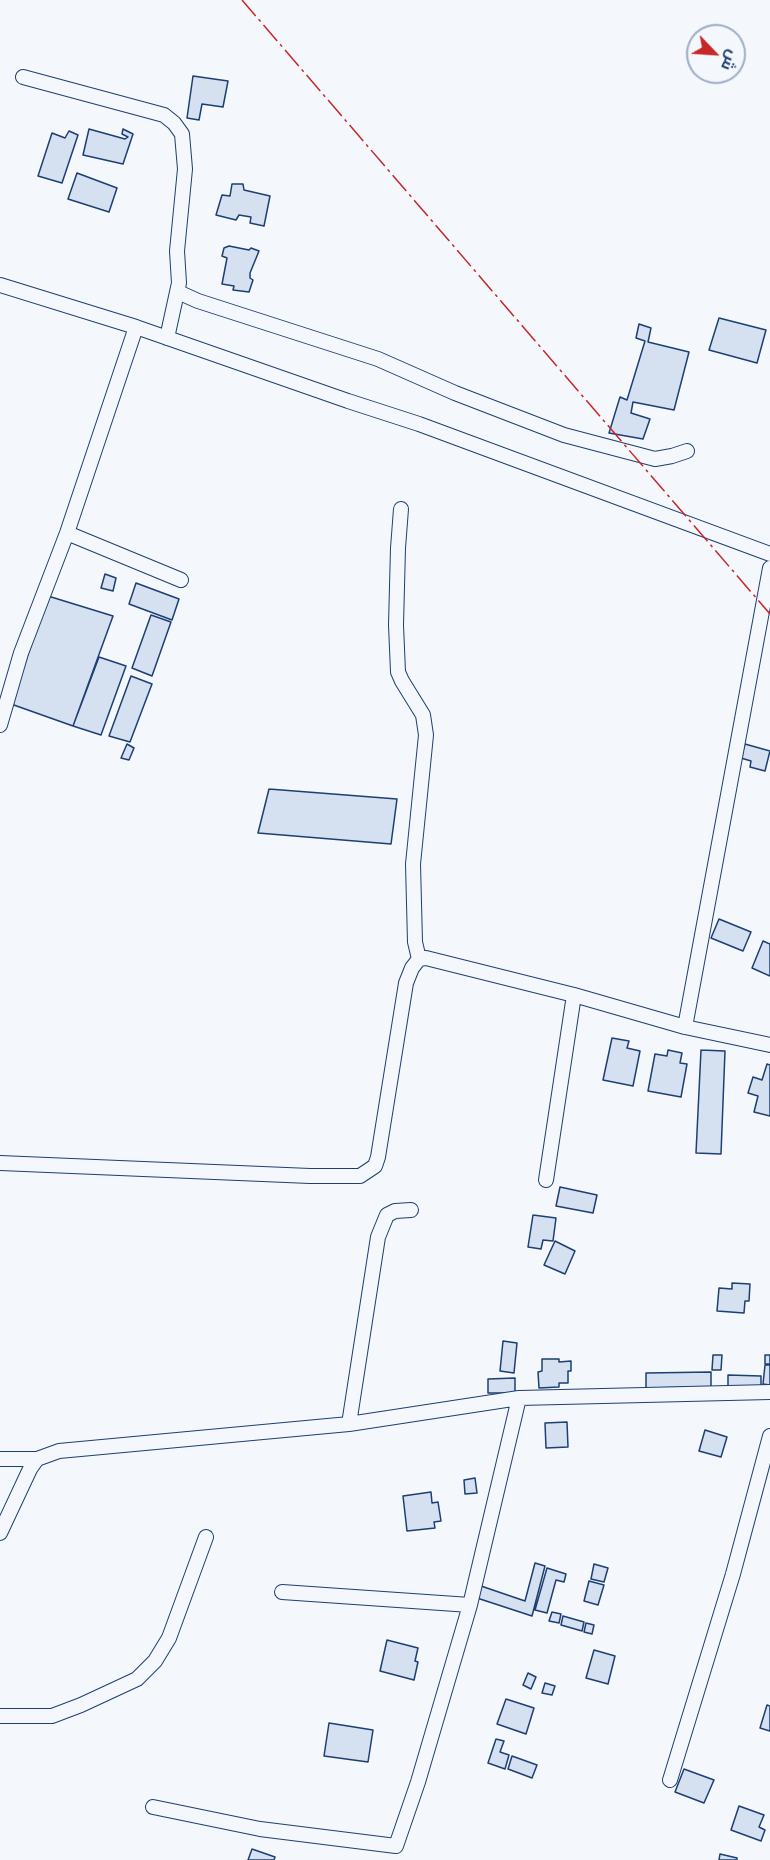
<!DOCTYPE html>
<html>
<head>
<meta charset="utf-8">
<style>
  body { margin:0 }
  #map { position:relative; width:770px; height:1860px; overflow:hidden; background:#f4f7fb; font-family:"Exo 2",Cairo,sans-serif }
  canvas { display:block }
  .north { position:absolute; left:686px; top:24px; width:60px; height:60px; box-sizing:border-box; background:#f4f7fb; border:2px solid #9eadc5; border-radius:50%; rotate:115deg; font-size:16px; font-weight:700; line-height:24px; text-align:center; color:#1d3f73 }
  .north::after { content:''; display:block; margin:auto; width:21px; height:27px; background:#c62828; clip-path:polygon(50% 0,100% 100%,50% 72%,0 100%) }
</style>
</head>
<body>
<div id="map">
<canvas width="770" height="1860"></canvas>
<div class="north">ش</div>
</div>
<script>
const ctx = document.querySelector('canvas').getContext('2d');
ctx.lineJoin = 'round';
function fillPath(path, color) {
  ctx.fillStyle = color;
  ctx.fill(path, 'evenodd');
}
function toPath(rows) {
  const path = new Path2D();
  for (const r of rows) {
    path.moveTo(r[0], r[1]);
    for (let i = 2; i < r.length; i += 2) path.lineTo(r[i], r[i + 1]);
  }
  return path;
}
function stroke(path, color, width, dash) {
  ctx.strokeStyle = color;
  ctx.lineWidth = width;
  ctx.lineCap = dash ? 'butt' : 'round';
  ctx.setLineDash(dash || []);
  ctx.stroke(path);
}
const building = toPath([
  [193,76,228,81,223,107,202,104,199,120,187,118,193,76],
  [89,129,125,139,128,137,122,134,123,129,133,134,123,164,83,155,89,129],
  [69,131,78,135,62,183,38,176,52,133,65,138,69,131],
  [77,173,117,188,109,212,68,199,77,173],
  [232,184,243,184,244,190,270,196,264,226,250,223,251,217,239,215,236,220,216,215,222,195,230,196,232,184],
  [229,246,249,250,251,248,259,251,250,273,250,278,253,280,249,292,233,290,234,286,222,284,227,258,222,256,224,248,229,246],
  [719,318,766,330,757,363,709,350,719,318],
  [639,324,651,328,648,342,689,352,674,410,633,402,631,413,650,419,643,439,609,433,620,397,627,400,645,341,636,338,639,324],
  [105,574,116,578,113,591,101,588,105,574],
  [136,583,179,599,172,620,129,604,136,583],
  [48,596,113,616,73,726,11,704,48,596],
  [151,615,171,622,152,676,132,668,151,615],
  [99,657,126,666,101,735,73,726,99,657],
  [131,676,152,684,130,742,109,736,131,676],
  [127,744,134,748,129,760,121,758,127,744],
  [745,744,770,751,765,771,750,767,751,761,741,758,745,744],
  [269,789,397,799,391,844,258,833,269,789],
  [719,919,751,932,743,951,711,938,719,919],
  [763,941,770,944,770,976,752,968,763,941],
  [612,1038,629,1041,627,1048,640,1051,633,1086,603,1080,612,1038],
  [668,1050,682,1053,680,1063,687,1064,681,1097,648,1091,655,1054,667,1056,668,1050],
  [701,1050,725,1051,721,1154,696,1153,701,1050],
  [767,1064,770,1065,770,1116,754,1112,758,1096,748,1093,753,1077,762,1080,767,1064],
  [560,1187,597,1195,593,1213,556,1206,560,1187],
  [533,1215,556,1218,553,1241,543,1240,541,1249,528,1247,533,1215],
  [555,1241,575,1251,565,1274,544,1265,555,1241],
  [732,1283,750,1284,749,1301,745,1301,744,1313,717,1311,719,1288,732,1289,732,1283],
  [503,1341,517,1343,514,1373,500,1371,503,1341],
  [713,1355,722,1355,721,1370,712,1370,713,1355],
  [765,1355,770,1355,770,1364,765,1364,765,1355],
  [542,1359,559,1359,559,1362,571,1361,571,1371,568,1371,568,1383,559,1383,559,1387,539,1388,538,1372,542,1371,542,1359],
  [765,1365,770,1365,770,1385,763,1384,765,1365],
  [711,1372,711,1387,646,1388,646,1373,711,1372],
  [728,1375,761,1376,761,1386,728,1386,728,1375],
  [515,1378,515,1393,488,1393,488,1379,515,1378],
  [567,1422,568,1447,546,1448,545,1423,567,1422],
  [705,1430,727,1437,721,1457,699,1451,705,1430],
  [475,1478,477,1493,465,1494,464,1480,475,1478],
  [431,1492,432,1503,438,1502,441,1521,434,1522,435,1528,407,1531,403,1496,431,1492],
  [535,1563,545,1566,532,1616,477,1598,481,1586,525,1601,535,1563],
  [594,1564,608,1568,604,1582,591,1579,594,1564],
  [547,1568,566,1574,564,1582,556,1580,547,1613,535,1610,547,1568],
  [589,1581,604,1585,598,1605,584,1601,589,1581],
  [552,1612,561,1614,559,1623,549,1621,552,1612],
  [563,1616,584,1622,582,1631,561,1625,563,1616],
  [586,1623,594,1625,592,1634,584,1632,586,1623],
  [387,1640,418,1648,415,1661,418,1662,414,1680,380,1671,387,1640],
  [594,1650,615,1656,608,1684,586,1678,594,1650],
  [528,1673,536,1677,531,1689,523,1685,528,1673],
  [545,1683,555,1686,552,1695,542,1693,545,1683],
  [506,1699,534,1708,526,1734,497,1724,506,1699],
  [767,1705,770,1706,770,1731,760,1728,767,1705],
  [329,1723,373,1730,368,1762,324,1756,329,1723],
  [496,1739,504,1741,500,1752,509,1755,505,1769,488,1763,496,1739],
  [512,1756,537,1765,532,1778,508,1769,512,1756],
  [684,1769,714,1780,704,1803,675,1792,684,1769],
  [739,1806,764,1815,759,1827,765,1830,761,1841,731,1830,739,1806],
  [252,1849,275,1857,274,1860,248,1860,252,1849],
  [720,1854,737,1858,737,1860,719,1860,720,1854]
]);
fillPath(building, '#d5e0f0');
stroke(building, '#1d3f73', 1.5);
const street = toPath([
  [23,77,164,115,174,123,182,134,185,169,177,251,179,283,167,338],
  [0,285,136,327,348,401,419,424,770,554],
  [178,292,198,301,378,359,455,393,564,435,655,459,672,456,687,451],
  [401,509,398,548,396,625,398,672,402,681,423,715,426,735,413,864,415,942,419,959],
  [67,533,181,580],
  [0,725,21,653,67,533,136,327],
  [685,1027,770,568],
  [0,1163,310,1176,360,1176,375,1166,378,1157,406,983,412,968,419,959,426,958,574,995,685,1027,770,1045],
  [546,1180,574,995],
  [349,1424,378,1237,387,1215,395,1211,411,1210],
  [0,1459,37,1459],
  [0,1533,30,1469,37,1459,59,1451,349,1424,519,1398,770,1392],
  [282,1592,470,1605],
  [0,1716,52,1716,81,1705,137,1679,155,1661,169,1638,206,1537],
  [670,1780,733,1574,770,1436],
  [153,1807,260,1829,396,1846,418,1782,470,1605,519,1398]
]);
stroke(street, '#1d3f73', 16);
stroke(street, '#f4f7fb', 14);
stroke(toPath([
  [242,0,770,614]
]), '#c62828', 1.5, [21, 4.5, 3, 4.5]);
</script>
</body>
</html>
